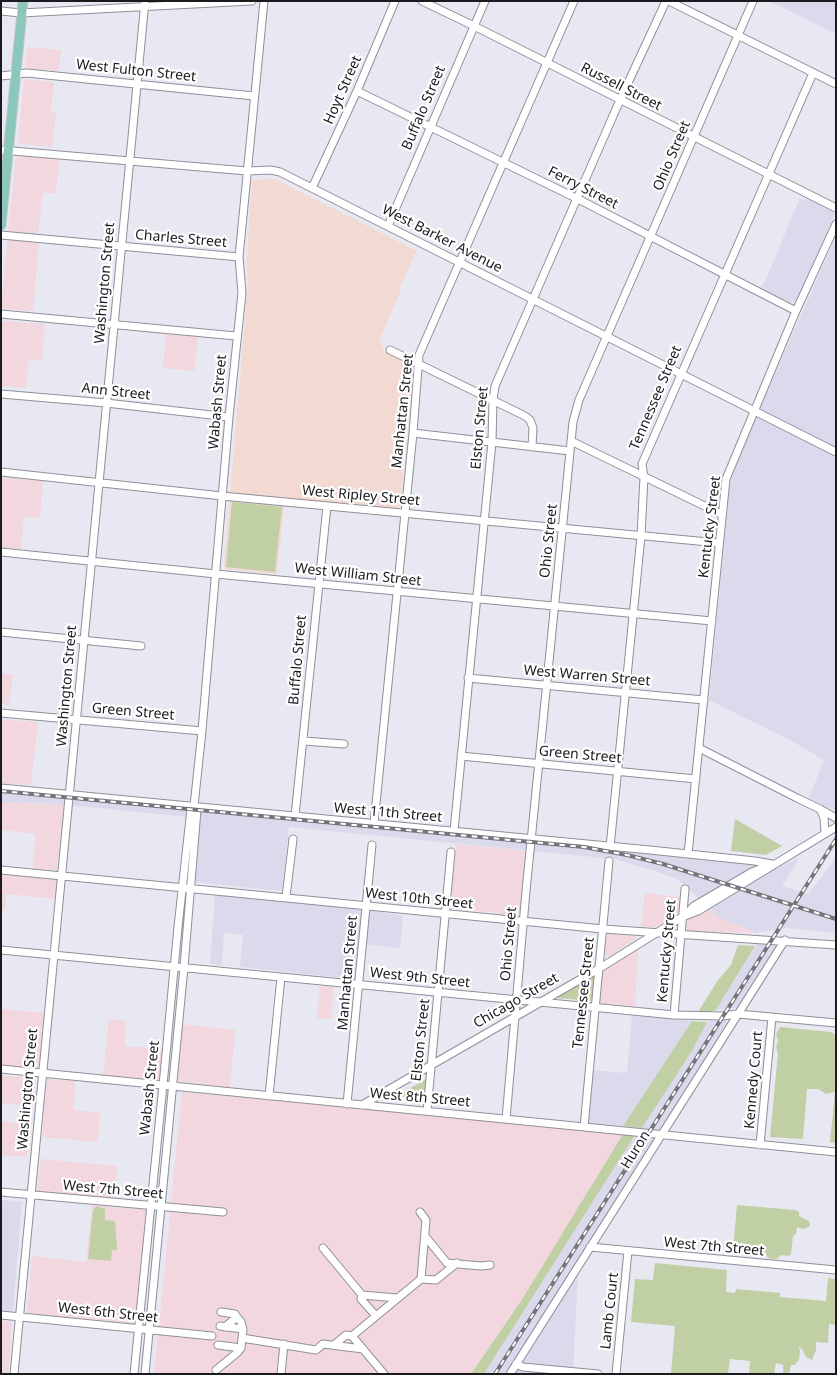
<!DOCTYPE html>
<html>
<head>
<meta charset="utf-8">
<style>
  body { margin:0 }
  #map { position:relative; width:837px; height:1375px; overflow:hidden; background:#e8e8f3; font-family:"Noto Sans",sans-serif }
  canvas { display:block }
  .frame { position:absolute; inset:0; border:2px solid #1b1b1f; pointer-events:none }
</style>
</head>
<body>
<div id="map">
<canvas width="837" height="1375"></canvas>
<div class="frame"></div>
</div>
<script>
const ctx = document.querySelector('canvas').getContext('2d');
ctx.lineJoin = 'round';
function fillPath(path, color) {
  ctx.fillStyle = color;
  ctx.fill(path, 'evenodd');
}
function toPath(rows) {
  const path = new Path2D();
  for (const r of rows) {
    path.moveTo(r[0], r[1]);
    for (let i = 2; i < r.length; i += 2) path.lineTo(r[i], r[i + 1]);
  }
  return path;
}
function stroke(path, color, width, dash) {
  ctx.strokeStyle = color;
  ctx.lineWidth = width;
  ctx.lineCap = dash ? 'butt' : 'round';
  ctx.setLineDash(dash || []);
  ctx.stroke(path);
}
function label(font, color, halo, rows, align = 'center') {
  ctx.font = font + ' "Noto Sans",sans-serif';
  ctx.lineWidth = 4.5;
  ctx.setLineDash([]);
  ctx.textBaseline = 'middle';
  ctx.strokeStyle = halo;
  ctx.fillStyle = color;
  for (const [text, x, y, turn = 0] of rows) {
    ctx.save();
    ctx.translate(x, y);
    ctx.rotate((+turn || 0) * Math.PI / 180);
    ctx.textAlign = isNaN(turn) ? turn : align;
    if (halo) ctx.strokeText(text, 0, 0);
    ctx.fillText(text, 0, 0);
    ctx.restore();
  }
}
fillPath(toPath([
  [27,47,61,50,59,71,25,68],
  [24,79,54,82,51,111,56,112,52,147,18,144],
  [23,155,59,159,56,194,43,193,38,234,10,231,8,228,16,157],
  [10,239,39,243,33,311,4,309,1,307,7,243],
  [1,321,45,324,42,360,29,359,26,388,1,386],
  [166,334,198,337,194,371,163,368],
  [1,477,43,481,40,518,24,517,21,549,1,548],
  [1,673,13,675,9,705,1,704],
  [1,719,38,722,31,785,1,783],
  [1,802,64,805,57,870,33,869,35,834,1,830],
  [456,844,526,851,521,912,515,915,455,909,451,905],
  [1,874,57,880,56,899,6,894,5,910,1,909],
  [645,893,681,897,679,914,656,927,641,927],
  [708,907,752,931,757,933,686,931,688,918],
  [610,934,636,936,636,939,610,956,605,955,606,937],
  [638,947,635,1006,600,1003,602,970],
  [320,986,334,987,331,1019,317,1018],
  [1,1009,44,1013,38,1068,1,1065],
  [109,1019,126,1021,125,1046,162,1049,160,1080,103,1075],
  [182,1024,235,1030,230,1088,177,1081],
  [1,1075,35,1078,32,1106,1,1103],
  [47,1079,76,1081,73,1110,100,1113,98,1142,42,1137],
  [182,1092,438,1116,623,1134,521,1301,471,1374,154,1374],
  [1,1121,30,1124,27,1157,1,1155],
  [41,1159,117,1166,115,1200,37,1192],
  [92,1205,148,1210,141,1267,137,1324,27,1313,32,1256,86,1262],
  [1,1321,12,1322,8,1374,1,1374]
]), '#f2d7de');
fillPath(toPath([
  [769,1,836,1,836,34],
  [800,198,803,200,808,198,835,213,798,298,794,302,789,303,760,289,765,281],
  [836,236,836,811,809,798,824,760,790,740,709,700,730,484,736,463],
  [1,789,783,866,800,857,782,886,808,894,836,858,836,933,786,928,757,933,719,917,677,879,649,869,614,859,289,827,282,891,195,882,199,818,56,804,1,802],
  [215,895,362,909,403,916,400,948,360,944,356,979,240,967,243,935,224,933,222,965,210,964],
  [758,942,777,946,739,1008,716,1010],
  [632,1015,692,1021,623,1126,588,1123,593,1070,627,1073],
  [724,1019,728,1023,661,1128,658,1131,642,1128,692,1051,707,1022],
  [635,1135,653,1140,506,1374,484,1374],
  [1,1200,22,1202,13,1311,1,1310],
  [578,1273,573,1374,515,1374]
]), '#dbdaec');
fillPath(toPath([
  [275,179,417,251,399,289,401,290,379,341,382,344,385,352,412,365,413,369,400,506,397,508,285,498,277,574,226,569,224,566,248,285,247,255,252,180]
]), '#f2d9d1');
fillPath(toPath([
  [232,502,282,507,275,572,226,567],
  [735,819,782,846,766,855,731,851],
  [738,945,755,946,716,1010,710,1012,698,1012,718,980,731,965],
  [591,976,594,977,595,980,591,1001,558,998,558,996],
  [692,1021,707,1022,692,1051,642,1128,623,1126],
  [780,1027,831,1032,836,1035,836,1143,830,1142,835,1092,826,1094,818,1089,807,1089,803,1139,770,1137,778,1054,776,1047,778,1041,776,1034],
  [426,1079,424,1099,397,1096],
  [623,1134,635,1135,484,1374,471,1374,521,1301],
  [737,1205,795,1210,799,1212,799,1216,809,1221,810,1225,809,1227,803,1229,797,1227,796,1234,793,1236,791,1254,788,1256,781,1255,777,1259,771,1259,767,1257,766,1253,733,1251],
  [97,1206,105,1209,105,1220,115,1221,117,1248,117,1250,112,1250,111,1261,88,1259,93,1210],
  [655,1263,727,1270,726,1292,735,1293,736,1289,780,1293,780,1297,826,1301,828,1278,836,1279,836,1325,829,1324,828,1343,816,1342,816,1350,812,1360,806,1357,802,1349,798,1347,800,1351,799,1359,795,1365,791,1365,789,1374,783,1374,783,1365,776,1363,774,1374,749,1374,750,1361,730,1359,728,1373,731,1374,671,1374,675,1326,631,1322,635,1279,653,1280]
]), '#c1cfa5');
const minor = toPath([
  [422,1,474,26,836,208],
  [669,1,836,84],
  [1,11,21,13,252,1],
  [1,76,27,73,254,96],
  [357,91,578,199,796,311],
  [1,150,247,171,271,170,280,172,836,452],
  [312,188,357,91,395,1],
  [388,226,485,1],
  [1,235,239,257],
  [1,314,236,336],
  [390,350,525,416,530,420,533,428,532,447],
  [1,394,106,403,229,417],
  [413,433,570,451],
  [571,441,721,514],
  [1,472,222,496,719,543],
  [1,552,216,574,712,621],
  [1,632,141,646],
  [468,678,704,700],
  [1,713,202,731],
  [304,741,344,744],
  [699,748,797,798,820,809,836,818],
  [461,756,696,779],
  [1,788,650,850,755,861,772,864],
  [820,809,824,818,825,833],
  [295,816,327,506],
  [374,824,413,433,419,355,574,1],
  [454,831,492,442,493,400,495,386,620,100,666,1],
  [610,847,641,536,644,477,642,464,813,73],
  [688,854,726,479,796,311,836,224],
  [1,870,603,929,836,945],
  [286,897,293,839],
  [686,914,694,906,752,872,762,868],
  [1,950,674,1015,722,1016,738,1014,836,1023],
  [674,1015,685,889],
  [1,1069,836,1152],
  [269,1096,281,977],
  [347,1104,372,845],
  [362,1105,600,968,682,917,698,911,836,827],
  [427,1111,451,852],
  [506,1119,526,891,573,422,579,400,753,1],
  [584,1127,609,861],
  [760,1145,772,1017],
  [1,1192,223,1212],
  [425,1236,447,1263,481,1266,490,1265],
  [590,1247,836,1270],
  [323,1248,362,1295,361,1299,376,1316],
  [421,1279,436,1280,457,1263],
  [362,1295,397,1298],
  [221,1312,235,1314,237,1317],
  [1,1315,212,1336],
  [220,1326,243,1329],
  [225,1327,237,1317,241,1322,243,1329,242,1338,316,1350,323,1344,363,1349],
  [352,1336,384,1374],
  [218,1345,241,1348],
  [334,1345,346,1335,352,1336,421,1279,426,1220,420,1212],
  [516,1364,523,1367,598,1374],
  [216,1370,238,1352,241,1348,242,1338],
  [14,1374,145,1],
  [134,1374,164,1075,178,927,191,809,194,806,202,731,229,417,242,293,239,257,264,1],
  [145,1374,184,967,197,810,194,806],
  [281,1374,284,1344],
  [510,1374,785,940],
  [616,1374,628,1251]
]);
const major = toPath([
  [1,225,23,1]
]);
stroke(minor, '#908f9a', 9);
stroke(major, '#c8c8c9', 11);
stroke(minor, '#fff', 7);
stroke(major, '#8bc7ba', 9);
const rail = toPath([
  [1,791,584,847,627,855,663,864,836,919],
  [495,1374,836,839]
]);
stroke(rail, '#74747b', 4);
stroke(rail, '#fff', 2, [5.5]);
label('14px', '#1b1b1f', '#fff', [
  ["West Fulton Street",136,71,6],
  ["Russell Street",621,87,27],
  ["Hoyt Street",343,90,-66],
  ["Buffalo Street",424,108,-67],
  ["Ohio Street",672,156,-67],
  ["Ferry Street",583,188,27],
  ["Charles Street",181,239,5],
  ["West Barker Avenue",442,239,27],
  ["Washington Street",105,283,-85],
  ["Ann Street",116,392,6],
  ["Tennessee Street",656,398,-67],
  ["Wabash Street",218,402,-85],
  ["Manhattan Street",403,411,-84],
  ["Elston Street",480,428,-85],
  ["West Ripley Street",361,496,5],
  ["Kentucky Street",710,527,-83],
  ["Ohio Street",549,541,-84],
  ["West William Street",358,575,6],
  ["Buffalo Street",298,660,-85],
  ["West Warren Street",587,676,5],
  ["Washington Street",67,686,-85],
  ["Green Street",133,712,5],
  ["Green Street",580,755,5],
  ["West 11th Street",388,813,5],
  ["West 10th Street",419,899,6],
  ["Ohio Street",509,944,-85],
  ["Kentucky Street",667,951,-85],
  ["Manhattan Street",348,973,-85],
  ["West 9th Street",420,978,6],
  ["Tennessee Street",584,993,-84],
  ["Chicago Street",516,1001,-30],
  ["Elston Street",421,1040,-84],
  ["Kennedy Court",754,1080,-85],
  ["Wabash Street",150,1088,-84],
  ["Washington Street",28,1089,-85],
  ["West 8th Street",420,1098,5],
  ["Huron",636,1150,-58],
  ["West 7th Street",113,1190,5],
  ["West 7th Street",714,1247,5],
  ["Lamb Court",610,1311,-84],
  ["West 6th Street",108,1313,6]
]);
</script>
</body>
</html>
